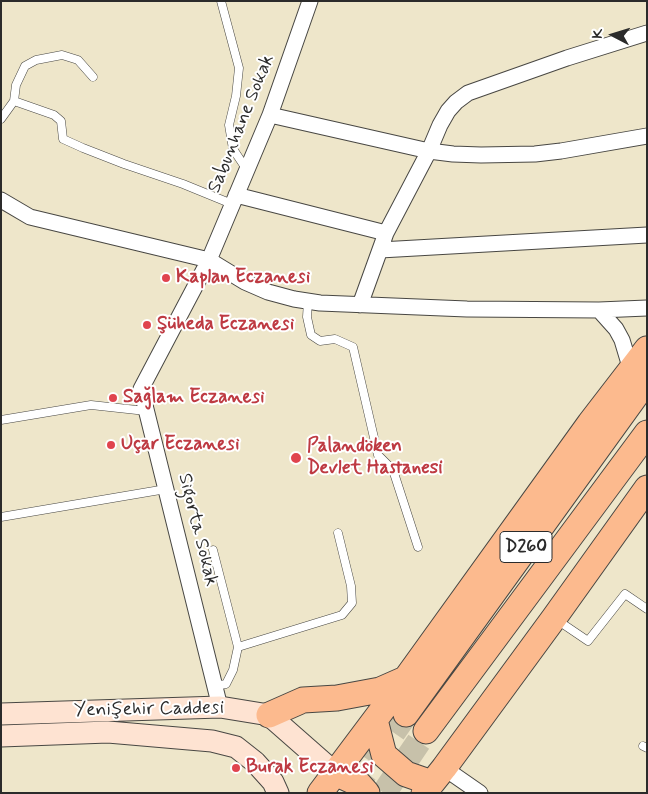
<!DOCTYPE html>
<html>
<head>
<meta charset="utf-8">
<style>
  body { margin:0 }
  #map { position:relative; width:648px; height:794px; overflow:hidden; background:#eee6ca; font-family:Mynerve,sans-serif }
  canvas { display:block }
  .frame { position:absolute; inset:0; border:2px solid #2b2b2b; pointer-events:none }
  .north { position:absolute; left:588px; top:10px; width:50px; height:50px; -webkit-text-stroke:4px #fff; paint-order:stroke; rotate:275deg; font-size:14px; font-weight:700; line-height:20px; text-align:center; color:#2b2b2b }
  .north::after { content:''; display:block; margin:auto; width:18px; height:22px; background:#2b2b2b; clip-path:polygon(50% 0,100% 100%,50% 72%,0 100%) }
</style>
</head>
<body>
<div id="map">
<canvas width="648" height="794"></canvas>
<div class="frame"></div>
<div class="north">K</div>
</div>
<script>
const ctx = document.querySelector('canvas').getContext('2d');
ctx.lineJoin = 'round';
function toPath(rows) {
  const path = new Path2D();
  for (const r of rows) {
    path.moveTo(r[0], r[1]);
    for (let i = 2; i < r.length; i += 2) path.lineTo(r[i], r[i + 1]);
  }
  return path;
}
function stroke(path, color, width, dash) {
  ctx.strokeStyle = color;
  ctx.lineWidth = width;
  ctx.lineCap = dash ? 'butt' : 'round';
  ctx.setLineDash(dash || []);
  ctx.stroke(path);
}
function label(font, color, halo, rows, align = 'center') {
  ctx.font = font + ' Mynerve,sans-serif';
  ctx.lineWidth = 4;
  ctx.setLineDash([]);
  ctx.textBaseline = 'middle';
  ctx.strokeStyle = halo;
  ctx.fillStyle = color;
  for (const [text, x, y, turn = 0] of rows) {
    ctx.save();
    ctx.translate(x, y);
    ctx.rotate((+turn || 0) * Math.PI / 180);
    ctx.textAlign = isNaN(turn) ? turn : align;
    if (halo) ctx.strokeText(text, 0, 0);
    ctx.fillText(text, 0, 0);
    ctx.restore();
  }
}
stroke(toPath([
  [351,793,406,714],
  [384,793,426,731]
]), '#c7c1aa', 25, [25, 12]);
const service = toPath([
  [221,1,239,68,236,96,229,125,233,149,247,170],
  [14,101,54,115,61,121,63,139,83,148,124,164,183,184,232,204],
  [1,119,14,101,16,85,25,66,36,60,62,55,78,60,93,77],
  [308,301,307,317,311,335,320,341,335,339,353,347,378,455,393,470,418,547],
  [1,420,91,405,146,411],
  [1,517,166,489],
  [213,550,238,647,342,615,352,603,351,586,338,533],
  [557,620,588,641,625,594,647,609],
  [215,686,226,684,233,670,238,647],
  [643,746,647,748]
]);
const minor = toPath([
  [270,115,429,151,453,154,481,155,535,154,561,151,647,136],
  [236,195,386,233],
  [1,200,30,217,209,260,245,282,268,292,294,299,320,303,467,309,599,310,647,308],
  [380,250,647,235],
  [360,305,386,233,429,151,440,125,448,111,456,102,468,93,567,58,647,33],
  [599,310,616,329,622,340,631,370],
  [220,707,141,389,209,260,270,115,310,1],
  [444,768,480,793]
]);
const secondary = toPath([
  [1,714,220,707,269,715,335,773],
  [1,736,108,732,212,741,236,747,255,762,273,782,278,793]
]);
const trunk = toPath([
  [406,714,647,380],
  [269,715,303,700,337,698,380,690,405,679],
  [375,720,384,755,406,774,432,783],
  [426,731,647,433],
  [335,773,359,784,367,793],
  [320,793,407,677,590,423,647,349],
  [424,793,444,768,554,618,647,488]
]);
stroke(service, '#484743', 9);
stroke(minor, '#484743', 17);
stroke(secondary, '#484743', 23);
stroke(trunk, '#484743', 27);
stroke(service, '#fff', 8);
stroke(minor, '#fff', 15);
stroke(secondary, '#fee3d2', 21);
stroke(trunk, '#fcba8e', 25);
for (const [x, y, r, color] of [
  [166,278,5,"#e0444e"],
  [147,325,5,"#e0444e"],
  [113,398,5,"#e0444e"],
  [111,445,5,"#e0444e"],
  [296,458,6,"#e0444e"],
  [236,768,5,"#e0444e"]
]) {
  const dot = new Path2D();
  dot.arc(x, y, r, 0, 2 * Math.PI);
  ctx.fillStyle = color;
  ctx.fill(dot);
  stroke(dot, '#fff', 2);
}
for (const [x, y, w] of [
  [526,547,52]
]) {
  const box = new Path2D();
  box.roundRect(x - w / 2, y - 15.5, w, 31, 4);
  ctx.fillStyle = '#fff';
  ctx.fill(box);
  stroke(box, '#2b2b2b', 1);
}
label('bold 18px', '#2b2b2b', null, [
  ["D260",526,547]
]);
label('19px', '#2b2b2b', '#fff', [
  ["Sabunhane Sokak",242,124,-68],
  ["Sigorta Sokak",197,530,76],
  ["Yenişehir Caddesi",149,710,-1]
]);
label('bold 19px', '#be3a42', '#fff', [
  ["Kaplan Eczanesi",176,278],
  ["Şüheda Eczanesi",157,325],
  ["Sağlam Eczanesi",123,398],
  ["Uçar Eczanesi",121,445],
  ["Palandöken",307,447],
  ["Devlet Hastanesi",307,469],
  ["Burak Eczanesi",246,768]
], 'left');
</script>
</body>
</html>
